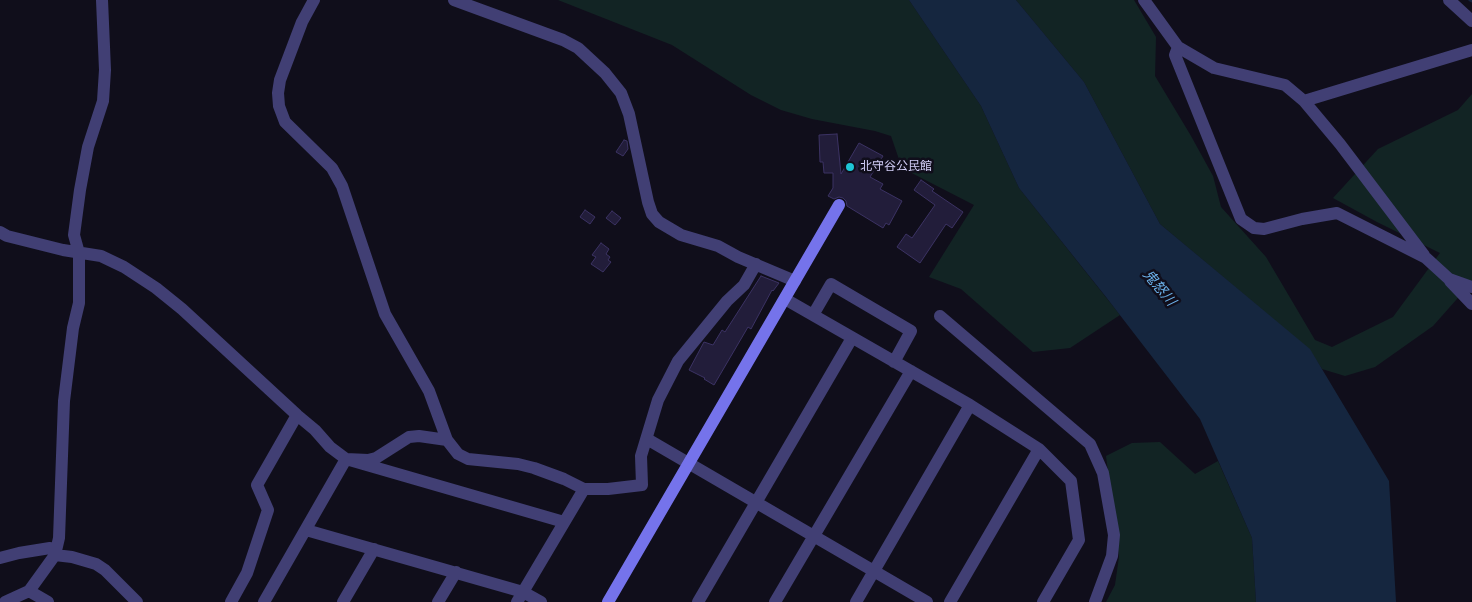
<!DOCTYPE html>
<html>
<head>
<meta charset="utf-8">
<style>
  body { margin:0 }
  canvas { display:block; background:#100e1b }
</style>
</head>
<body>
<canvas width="1472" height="602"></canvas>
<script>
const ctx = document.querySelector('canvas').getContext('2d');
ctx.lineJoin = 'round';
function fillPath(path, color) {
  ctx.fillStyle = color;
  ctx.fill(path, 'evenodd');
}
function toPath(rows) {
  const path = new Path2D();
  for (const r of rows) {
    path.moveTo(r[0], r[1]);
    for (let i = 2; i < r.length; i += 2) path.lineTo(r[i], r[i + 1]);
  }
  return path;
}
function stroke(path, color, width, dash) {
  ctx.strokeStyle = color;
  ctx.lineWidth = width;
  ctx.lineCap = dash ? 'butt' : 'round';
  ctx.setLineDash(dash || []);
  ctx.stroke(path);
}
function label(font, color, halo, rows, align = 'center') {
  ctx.font = font + ' "PT Sans Narrow","Noto Sans JP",sans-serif';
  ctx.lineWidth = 5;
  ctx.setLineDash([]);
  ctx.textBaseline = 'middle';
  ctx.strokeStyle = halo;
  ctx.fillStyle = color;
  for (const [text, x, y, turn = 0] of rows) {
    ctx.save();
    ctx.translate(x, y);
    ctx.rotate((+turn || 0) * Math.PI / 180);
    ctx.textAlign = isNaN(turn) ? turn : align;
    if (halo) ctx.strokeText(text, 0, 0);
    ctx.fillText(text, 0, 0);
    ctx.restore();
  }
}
fillPath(toPath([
  [558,0,909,0,981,106,1019,188,1120,315,1070,348,1033,352,961,289,929,277,974,205,902,168,891,136,875,131,812,119,781,110,751,95,672,45],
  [1016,0,1134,0,1156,37,1155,76,1191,136,1213,176,1221,207,1266,257,1315,340,1332,347,1393,317,1440,253,1377,222,1333,198,1378,149,1458,110,1472,94,1472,282,1433,326,1375,367,1345,376,1322,369,1309,349,1160,224,1084,82],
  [1160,442,1195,474,1218,461,1252,538,1256,602,1106,602,1115,585,1119,557,1106,456,1132,443]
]), '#122424');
fillPath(toPath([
  [909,0,1016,0,1084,82,1160,224,1310,349,1389,481,1396,602,1256,602,1252,538,1200,419,1106,297,1019,188,981,106]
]), '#15263f');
stroke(toPath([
  [1470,0,1472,1]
]), '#15263f', 3);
const building = toPath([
  [837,134,841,174,859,143,883,156,870,177,883,184,880,189,902,201,889,225,886,223,883,228,847,206,846,201,843,198,839,197,834,199,828,196,833,188,833,173,824,173,823,162,820,162,819,135,837,134],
  [624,140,627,141,628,149,623,156,616,152,624,140],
  [921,180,934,189,932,191,963,212,952,228,946,224,920,263,897,247,906,234,912,238,935,205,914,190,921,180],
  [585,210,595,217,590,224,580,217,585,210],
  [612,211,621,218,615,225,606,218,612,211],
  [601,243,609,249,606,254,610,257,608,260,611,262,603,272,591,264,596,257,592,255,601,243],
  [761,276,779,283,773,291,772,290,751,329,748,327,714,385,704,379,705,378,689,370,704,342,713,345,722,330,725,332,761,276]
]);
fillPath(building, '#221d3a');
stroke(building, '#3b3263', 1);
stroke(toPath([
  [314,0,302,22,280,80,278,93,279,106,285,122,332,168,342,186,385,314,429,391,447,440,458,454,468,459,518,464,534,468,564,479,584,489,608,489,642,485,641,456,658,400,678,361,727,301,744,285,756,264],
  [454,0,563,40,578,48,605,73,621,93,629,114,648,202,652,214,659,222,681,235,718,246,738,257,795,281],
  [1144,0,1178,47,1214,68,1285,85,1304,101,1340,144,1424,255],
  [1449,0,1472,21],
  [1178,47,1175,55,1241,219,1254,228,1264,229,1302,219,1337,213,1426,258,1449,279,1472,287],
  [1304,101,1472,50],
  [0,232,7,236,63,250,101,256,124,267,156,288,182,309,297,415,315,430,330,447,346,459,564,522],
  [1450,281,1472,304],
  [785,299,970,405,1039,449,1071,481,1079,540,1043,602],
  [813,315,831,284,911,331,894,362],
  [940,316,1090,444,1103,473,1114,535,1112,556,1095,602],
  [647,439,927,602],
  [306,530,523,592,541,602],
  [55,555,72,557,96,564,105,570,137,602],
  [0,558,19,553,50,548,56,550],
  [29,591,48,602],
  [5,602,29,591,55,555,59,538,64,401,73,328,79,303,79,253,74,235,80,190,88,147,103,101,105,70,102,0],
  [231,602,247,573,268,510,257,485,297,415],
  [264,602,346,459,368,460,376,458,409,437,419,436,447,440],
  [343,602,374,549],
  [438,602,456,572],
  [517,602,584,489],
  [698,602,852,338],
  [775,602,911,371],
  [856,602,970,405],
  [950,602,1039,449]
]), '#413f74', 12);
stroke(toPath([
  [608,602,839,205]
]), '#7573eb', 12);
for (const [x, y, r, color] of [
  [850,167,5,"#1ec5d5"]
]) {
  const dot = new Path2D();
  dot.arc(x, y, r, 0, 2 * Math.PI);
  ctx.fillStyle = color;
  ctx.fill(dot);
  stroke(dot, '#100e1b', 2);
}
label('12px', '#d3cff8', '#100e1b', [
  ["北守谷公民館",860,167]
], 'left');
label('italic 14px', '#6bb1ea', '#100e1b', [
  ["鬼怒川",1159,288,50]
]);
</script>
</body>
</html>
